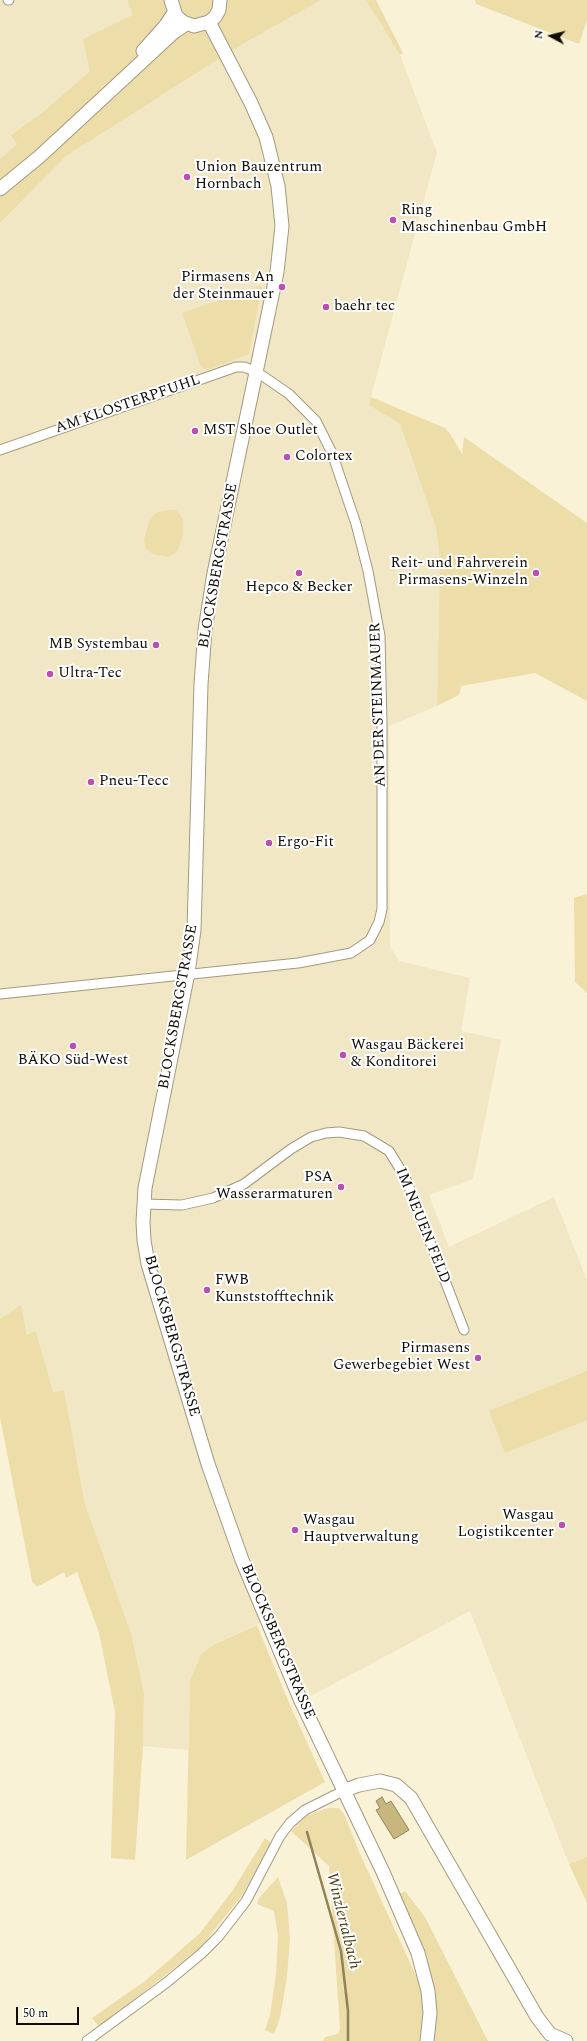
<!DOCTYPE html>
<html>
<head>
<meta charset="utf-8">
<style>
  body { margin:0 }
  #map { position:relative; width:587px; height:2041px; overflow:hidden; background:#faf2d7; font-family:Spectral,serif }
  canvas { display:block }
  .north { position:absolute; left:531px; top:16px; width:40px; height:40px; -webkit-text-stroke:3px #fff; paint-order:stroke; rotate:277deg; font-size:11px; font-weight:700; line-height:16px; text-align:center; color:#0f0c04 }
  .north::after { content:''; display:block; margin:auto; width:14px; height:18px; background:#0f0c04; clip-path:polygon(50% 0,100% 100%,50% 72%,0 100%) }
  .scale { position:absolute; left:16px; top:2007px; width:63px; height:18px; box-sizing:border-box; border:2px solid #0f0c04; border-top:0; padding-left:5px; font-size:12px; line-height:14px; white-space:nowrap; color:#0f0c04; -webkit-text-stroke:3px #fff; paint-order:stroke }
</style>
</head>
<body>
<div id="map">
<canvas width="587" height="2041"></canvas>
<div class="north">N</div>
<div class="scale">50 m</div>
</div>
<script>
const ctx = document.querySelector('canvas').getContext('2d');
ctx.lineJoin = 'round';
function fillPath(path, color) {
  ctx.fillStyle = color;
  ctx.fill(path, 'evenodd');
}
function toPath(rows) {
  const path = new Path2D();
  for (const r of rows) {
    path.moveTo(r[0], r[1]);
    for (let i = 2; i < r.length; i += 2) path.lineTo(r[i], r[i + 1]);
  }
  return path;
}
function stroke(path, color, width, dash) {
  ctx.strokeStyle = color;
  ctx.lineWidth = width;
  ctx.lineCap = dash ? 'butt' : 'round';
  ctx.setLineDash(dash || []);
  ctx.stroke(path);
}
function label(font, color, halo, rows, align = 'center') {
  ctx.font = font + ' Spectral,serif';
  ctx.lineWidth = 4;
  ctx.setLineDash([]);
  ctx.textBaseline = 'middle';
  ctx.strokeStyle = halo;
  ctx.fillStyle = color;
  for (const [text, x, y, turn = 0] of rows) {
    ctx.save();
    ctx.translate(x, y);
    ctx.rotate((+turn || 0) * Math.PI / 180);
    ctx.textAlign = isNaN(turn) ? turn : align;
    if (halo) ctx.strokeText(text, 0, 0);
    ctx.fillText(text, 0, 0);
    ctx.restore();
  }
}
fillPath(toPath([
  [0,0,127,0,133,15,90,71,44,111,12,134,17,144,0,159],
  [321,0,366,0,400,55,437,152,369,404,400,424,436,528,440,560,437,706,389,726,390,946,399,961,470,978,461,1031,501,1040,473,1179,429,1195,449,1247,554,1197,587,1280,587,1857,569,1864,470,1611,311,1696,272,1617,215,1644,201,1654,190,1680,188,1750,143,1746,144,1693,131,1633,85,1504,64,1390,53,1392,36,1331,27,1335,21,1306,0,1319,0,223,65,157,236,48]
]), '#f1e7c4');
fillPath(toPath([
  [127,0,321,0,236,48,65,157,0,223,0,159,17,144,11,135,44,111,90,71,83,39,133,15],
  [366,0,376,0,403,53,400,55],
  [475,0,587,0,587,20,579,44,476,4],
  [262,285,249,354,207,370,201,367,182,313],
  [371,397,445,428,451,435,462,454,464,437,587,523,587,701,535,673,461,686,459,695,437,706,440,560,436,528,400,424,369,405],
  [167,510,176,510,183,519,183,535,178,550,168,557,153,554,145,548,144,540,149,522,155,513],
  [587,894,587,993,575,982,574,898],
  [21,1305,27,1335,36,1331,53,1392,64,1390,85,1504,131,1633,144,1693,143,1746,135,1860,111,1858,115,1712,99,1633,77,1572,66,1578,64,1572,39,1586,36,1586,32,1581,0,1417,0,1319],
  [587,1371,587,1420,505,1453,489,1411],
  [257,1625,290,1705,325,1782,186,1860,190,1680,201,1654,215,1644],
  [327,1808,339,1808,344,1814,360,1854,418,1980,399,1894,405,1891,425,1917,488,2041,323,2041,325,2037,338,2034,340,2029,329,1866,291,1831,306,1816],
  [265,1838,271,1843,243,1894,200,1948,99,2027,92,2018,145,1981,200,1933,233,1890],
  [587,1857,587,1903,569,1864],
  [278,1877,287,1903,290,1938,287,1977,280,2018,274,2034,265,2030,270,2015,276,1974,278,1936,274,1911,257,1904,259,1898]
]), '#eddda8');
const water = toPath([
  [382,1797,386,1804,391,1801,409,1830,394,1839,376,1810,380,1808,376,1801,382,1797]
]);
fillPath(water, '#c7b67e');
stroke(water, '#908359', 1);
stroke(toPath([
  [307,1832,341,1951,348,2011,348,2041]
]), '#908359', 2.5);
const street = toPath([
  [8,0,9,0],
  [0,450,236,367,244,367,257,372,289,394,316,421,332,453,356,524,368,571,380,636,382,723,382,909,379,922,370,940,351,953,298,963,0,994],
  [143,1204,182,1205,213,1198,244,1184,291,1149,311,1137,326,1133,339,1132,364,1136,389,1151,405,1177,464,1330],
  [87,2041,166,1983,201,1954,219,1936,246,1901,280,1836,290,1823,305,1810,343,1791]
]);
const secondary = toPath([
  [171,0,176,16,183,22,194,26,209,22,215,17,219,10,220,0],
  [209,22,251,103,266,137,278,186,282,226,277,272,214,573,205,630,201,684,194,930,188,973,145,1188,143,1222,144,1240,148,1264,208,1464,242,1560,301,1701,383,1872,418,1953,428,1991,430,2013,427,2041],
  [143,51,166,25,174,13],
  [0,189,39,157,174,32,186,24],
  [343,1791,359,1785,380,1781,396,1785,411,1798,537,2017,550,2034,566,2041]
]);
stroke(street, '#a19a80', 11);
stroke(secondary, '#a19a80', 15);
stroke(street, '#fff', 9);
stroke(secondary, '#fff', 13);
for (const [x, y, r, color] of [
  [187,177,4,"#bc4ead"],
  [393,220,4,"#bc4ead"],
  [282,287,4,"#bc4ead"],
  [326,307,4,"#bc4ead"],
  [195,431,4,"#bc4ead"],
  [287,457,4,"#bc4ead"],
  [299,573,4,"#bc4ead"],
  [536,573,4,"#bc4ead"],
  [156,645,4,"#bc4ead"],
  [50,674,4,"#bc4ead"],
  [91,782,4,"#bc4ead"],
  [269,843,4,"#bc4ead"],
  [73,1046,4,"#bc4ead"],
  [343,1055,4,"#bc4ead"],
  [341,1187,4,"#bc4ead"],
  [207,1290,4,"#bc4ead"],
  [478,1358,4,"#bc4ead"],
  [562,1525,4,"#bc4ead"],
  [295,1530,4,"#bc4ead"]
]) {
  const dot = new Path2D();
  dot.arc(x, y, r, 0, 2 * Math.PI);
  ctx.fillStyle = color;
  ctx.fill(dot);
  stroke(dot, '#fff', 1.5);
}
label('15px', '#0f0c04', '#fff', [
  ["Union Bauzentrum",195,168],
  ["Hornbach",195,185],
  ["Ring",401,211],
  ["Maschinenbau GmbH",401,228],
  ["Pirmasens An",274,278,"right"],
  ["der Steinmauer",274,295,"right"],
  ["baehr tec",334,307],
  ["MST Shoe Outlet",203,431],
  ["Colortex",295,457],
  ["Reit- und Fahrverein",528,564,"right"],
  ["Pirmasens-Winzeln",528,581,"right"],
  ["Hepco & Becker",299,588,"center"],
  ["MB Systembau",148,645,"right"],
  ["Ultra-Tec",58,674],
  ["Pneu-Tecc",99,782],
  ["Ergo-Fit",277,843],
  ["Wasgau Bäckerei",351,1046],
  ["& Konditorei",351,1063],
  ["BÄKO Süd-West",73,1061,"center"],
  ["PSA",333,1178,"right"],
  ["Wasserarmaturen",333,1195,"right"],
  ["FWB",215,1281],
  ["Kunststofftechnik",215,1298],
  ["Pirmasens",470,1349,"right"],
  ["Gewerbegebiet West",470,1366,"right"],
  ["Wasgau",554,1516,"right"],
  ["Logistikcenter",554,1533,"right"],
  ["Wasgau",303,1521],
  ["Hauptverwaltung",303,1538]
], 'left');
label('15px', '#0f0c04', '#fff', [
  ["AM KLOSTERPFUHL",128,405,-19],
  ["BLOCKSBERGSTRASSE",219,566,-80],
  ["AN DER STEINMAUER",379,705,-92],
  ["BLOCKSBERGSTRASSE",179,1007,-80],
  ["IM NEUEN FELD",422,1226,68],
  ["BLOCKSBERGSTRASSE",171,1336,74],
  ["BLOCKSBERGSTRASSE",277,1642,67]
]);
label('italic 16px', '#493c0f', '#fff', [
  ["Winzlertalbach",342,1921,76]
]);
</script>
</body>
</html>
